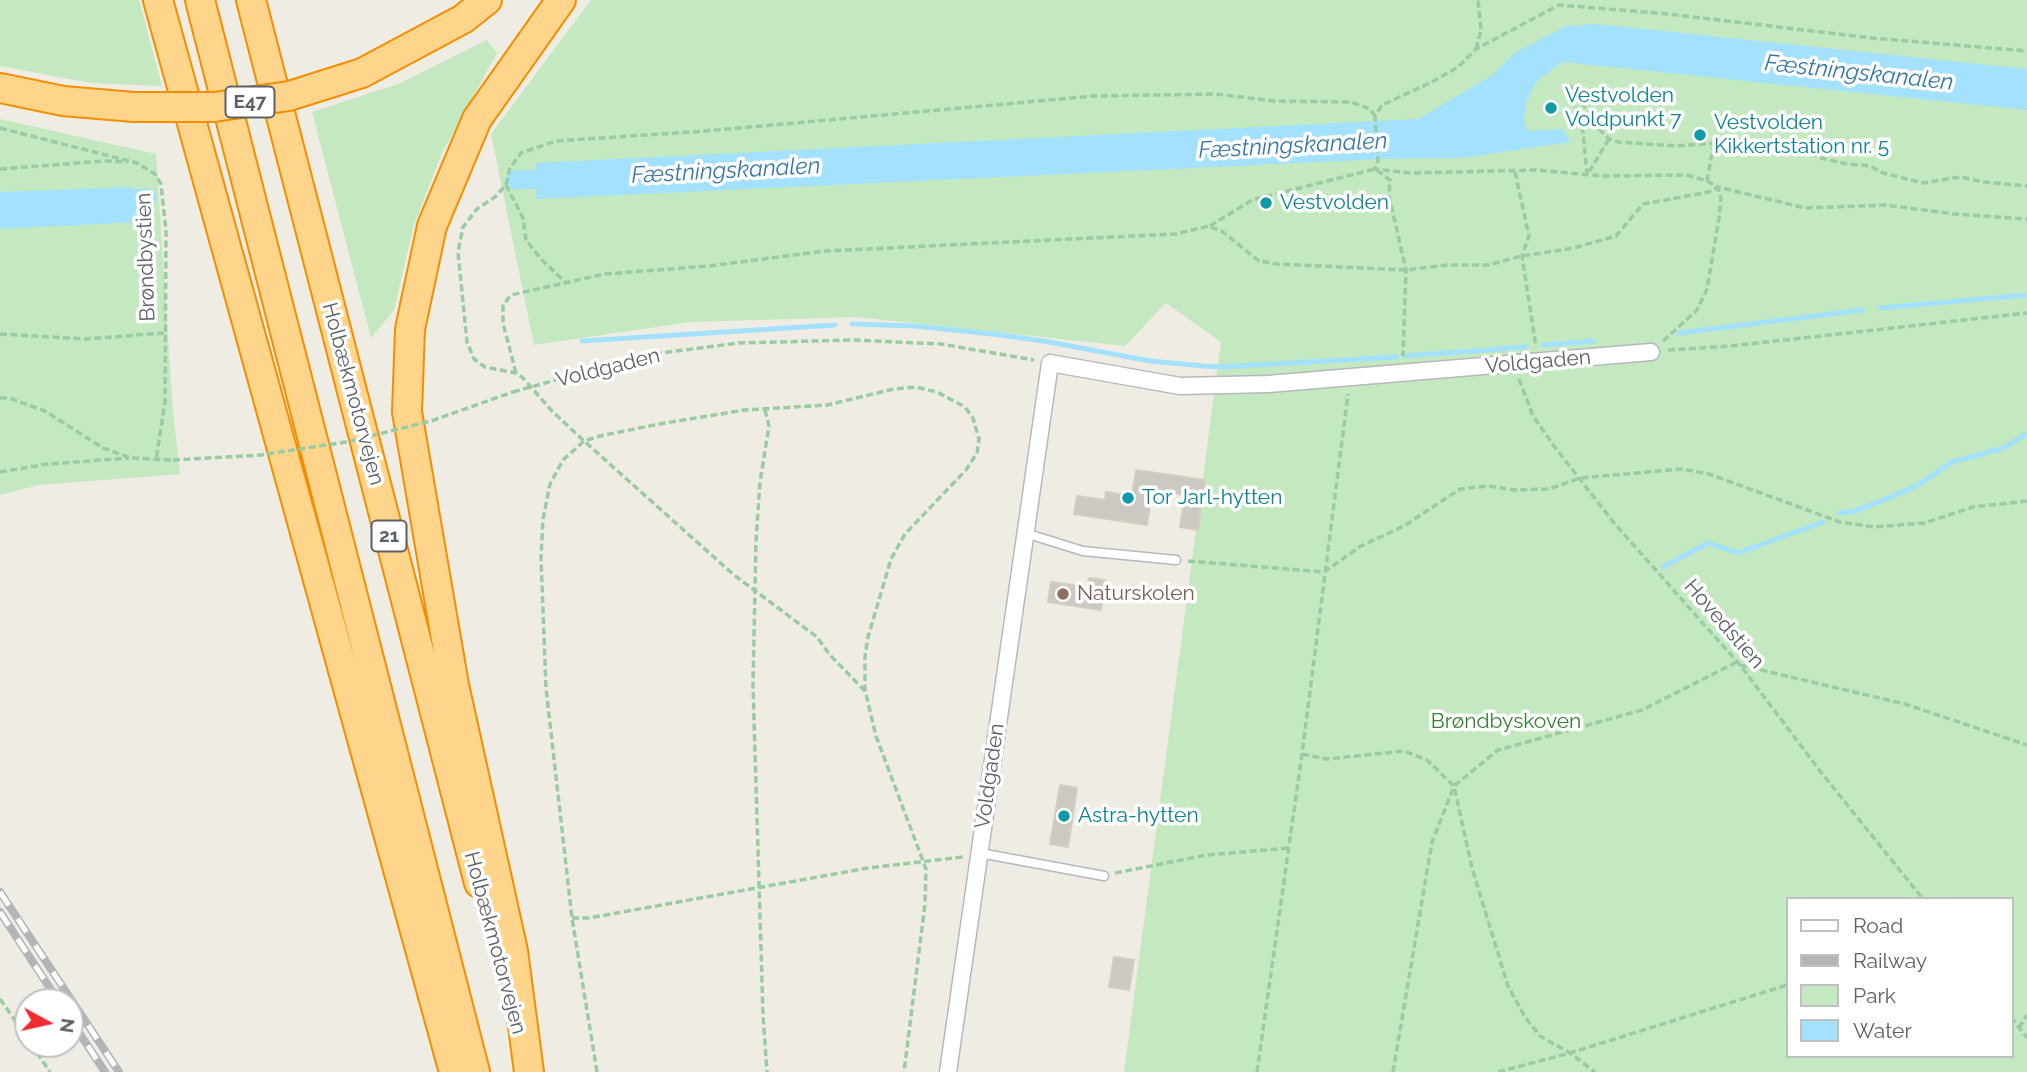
<!DOCTYPE html>
<html>
<head>
<meta charset="utf-8">
<style>
  body { margin:0 }
  #map { position:relative; width:2027px; height:1072px; overflow:hidden; background:#efece4; font-family:Raleway,sans-serif }
  canvas { display:block }
  .legend { position:absolute; left:1786px; top:897px; width:228px; height:161px; box-sizing:border-box; background:#fff; border:2px solid #bec0c1; margin:0; padding:9px 12px; list-style:none; font-size:21px; color:#5c6165 }
  .legend li { display:flex; align-items:center; gap:14px; height:35px }
  .legend b { width:35px; border:2px solid #bec0c1 }
  .north { position:absolute; left:14px; top:988px; width:70px; height:70px; box-sizing:border-box; background:#fff; border:2px solid #bec0c1; border-radius:50%; rotate:98deg; font-size:19px; font-weight:700; line-height:28px; text-align:center; color:#5c6165 }
  .north::after { content:''; display:block; margin:auto; width:24px; height:32px; background:#f02a2f; clip-path:polygon(50% 0,100% 100%,50% 72%,0 100%) }
</style>
</head>
<body>
<div id="map">
<canvas width="2027" height="1072"></canvas>
<ul class="legend">
<li><b style="height:9px;background:#fff"></b>Road</li>
<li><b style="height:9px;background:#b3b4b5"></b>Railway</li>
<li><b style="height:19px;background:#c4e8c0"></b>Park</li>
<li><b style="height:19px;background:#a4e1ff"></b>Water</li>
</ul>
<div class="north">N</div>
</div>
<script>
const ctx = document.querySelector('canvas').getContext('2d');
ctx.lineJoin = 'round';
function fillPath(path, color) {
  ctx.fillStyle = color;
  ctx.fill(path, 'evenodd');
}
function toPath(rows) {
  const path = new Path2D();
  for (const r of rows) {
    path.moveTo(r[0], r[1]);
    for (let i = 2; i < r.length; i += 2) path.lineTo(r[i], r[i + 1]);
  }
  return path;
}
function stroke(path, color, width, dash) {
  ctx.strokeStyle = color;
  ctx.lineWidth = width;
  ctx.lineCap = dash ? 'butt' : 'round';
  ctx.setLineDash(dash || []);
  ctx.stroke(path);
}
function label(font, color, halo, rows, align = 'center') {
  ctx.font = font + ' Raleway,sans-serif';
  ctx.lineWidth = 7;
  ctx.setLineDash([]);
  ctx.textBaseline = 'middle';
  ctx.strokeStyle = halo;
  ctx.fillStyle = color;
  for (const [text, x, y, turn = 0] of rows) {
    ctx.save();
    ctx.translate(x, y);
    ctx.rotate((+turn || 0) * Math.PI / 180);
    ctx.textAlign = isNaN(turn) ? turn : align;
    if (halo) ctx.strokeText(text, 0, 0);
    ctx.fillText(text, 0, 0);
    ctx.restore();
  }
}
fillPath(toPath([
  [0,0,139,0,162,86,91,83,0,66],
  [591,0,2027,0,2027,1072,1124,1072,1221,342,1166,303,1125,346,857,317,690,322,534,345,491,134],
  [1787,899,2011,899,2011,1056,1787,1056],
  [487,40,497,53,442,153,413,228,394,310,371,338,312,112,398,84],
  [0,119,156,154,173,412,180,474,39,485,0,495]
]), '#c4e8c0');
fillPath(toPath([
  [1596,24,2027,69,2027,110,1562,62,1536,82,1526,103,1524,121,1527,131,1563,129,1570,142,1463,158,1384,159,536,199,536,163,1418,119,1491,76,1516,52,1567,26],
  [130,187,138,198,137,222,0,229,0,192]
]), '#a4e1ff');
stroke(toPath([
  [1880,308,2027,295],
  [852,324,915,326,1001,335,1049,342,1150,361,1204,366,1221,367,1397,357],
  [1679,333,1863,310],
  [582,341,835,325],
  [1543,345,1593,341],
  [1405,356,1526,347],
  [1839,513,1856,511,1901,493,1918,485,1952,462,2004,448,2027,433],
  [1663,567,1708,543,1738,553,1823,522]
]), '#a4e1ff', 5);
stroke(toPath([
  [515,180,562,178],
  [113,200,147,198]
]), '#a4e1ff', 19);
const building = toPath([
  [1136,470,1205,480,1198,530,1180,527,1185,495,1152,490,1147,525,1074,514,1077,496,1105,500,1106,492,1132,496,1136,470],
  [1089,578,1105,580,1101,610,1048,602,1051,582,1087,587,1089,578],
  [1060,785,1077,788,1068,847,1050,844,1060,785],
  [1114,957,1134,960,1129,990,1109,987,1114,957]
]);
fillPath(building, '#ccc9c3');
stroke(building, '#d4cdc2', 2);
const lane = toPath([
  [1025,533,1083,551,1176,560],
  [980,853,1104,876]
]);
const street = toPath([
  [948,1072,1050,363,1180,386,1268,384,1651,352]
]);
const highway = toPath([
  [158,0,454,1072],
  [200,0,475,1072],
  [251,0,479,883],
  [362,73,463,19,487,0],
  [0,88,63,101,134,107],
  [529,1072,513,951,454,685,407,412,410,329,432,226,477,119,561,0]
]);
stroke(lane, '#b5b8bc', 11);
stroke(street, '#b5b8bc', 19);
stroke(highway, '#f38e00', 32);
stroke(toPath([
  [1476,49,1481,30,1478,0],
  [0,128,137,163,155,174,161,184,166,231,165,402,156,460],
  [1609,139,1587,175,1583,132,1569,84,1601,131,1609,139,1619,142,1677,146,1714,143],
  [0,169,104,161,127,162],
  [1515,172,1529,236,1522,256,1536,347],
  [1707,181,1714,143,1796,147,1821,158,1847,164,1870,166,1883,173,1923,183,1960,177,1984,182,2027,186],
  [506,185,523,218,526,240,541,259,565,282],
  [1210,226,1252,200,1375,169,1390,180,1389,196,1406,270,1403,356],
  [0,334,85,339,164,333],
  [1663,341,1697,310,1707,289,1719,218,1721,199,1718,187,1707,181,1687,175,1602,176,1536,170,1410,173,1375,169,1378,161,1375,116,1382,105,1432,82,1458,67,1476,49,1559,5,1668,14,1872,38,2027,51],
  [1668,350,1731,346,2027,313],
  [516,373,503,323,503,305,511,295,605,274,709,266,825,251,1175,234,1209,226,1223,232,1259,261,1277,264,1406,270,1448,265,1488,265,1522,256,1574,248,1616,236,1643,204,1709,192,1718,187,1805,208,1886,205,1954,214,2027,219],
  [1519,379,1533,416,1554,446,1614,523,1740,665,1820,771,1923,899],
  [513,392,645,355,739,343,853,340,941,344,1034,360],
  [0,398,9,398,45,411,103,448,131,458,173,460],
  [765,410,769,426,760,482,756,541,753,685,763,1016,767,1072],
  [0,472,48,464,129,458],
  [1188,561,1324,572,1361,546,1404,526,1460,489,1487,486,1516,490,1549,489,1580,478,1681,469,1709,474,1840,522,1874,527,1924,523,1973,507,2027,501],
  [1740,665,1905,704,2027,745],
  [865,691,830,655,817,637,734,575,584,441,552,411,523,378,516,373,485,367,474,359,467,342,458,252,463,227,477,209,495,197,506,185,510,168,521,153,556,141,706,131,1094,96,1216,94,1274,101,1351,102,1370,109,1375,116],
  [1302,754,1327,759,1404,751,1427,760,1454,786,1472,868,1508,986,1525,1017,1540,1036,1570,1053,1595,1072],
  [1115,873,1207,855,1289,848],
  [572,918,589,918,868,868,963,857],
  [0,999,28,1039],
  [2011,1017,2027,1038],
  [2019,1028,2027,1015],
  [31,1044,50,1072],
  [597,1072,572,918,546,688,541,558,543,519,550,484,563,460,584,441,600,436,659,424,745,410,827,405,894,389,916,387,937,392,965,407,973,418,979,439,977,453,966,470,905,534,891,559,868,637,865,656,865,690,876,736,926,869,925,904,904,1072],
  [1257,1072,1302,754,1348,394],
  [1393,1072,1432,842,1454,786,1498,750,1642,710,1737,662],
  [1498,1072,1570,1053,1787,985]
]), '#9acba3', 3.5, [7, 3.5]);
stroke(lane, '#fff', 8);
stroke(street, '#fff', 16);
stroke(highway, '#ffd58b', 28);
const rail = toPath([
  [0,892,119,1072],
  [0,912,59,1002],
  [70,1019,105,1072]
]);
stroke(rail, '#b3b4b5', 8);
stroke(rail, '#fff', 5, [16]);
const highwayBridge = toPath([
  [134,107,214,107,289,96,362,73]
]);
stroke(highwayBridge, '#f38e00', 32, []);
stroke(toPath([
  [173,460,260,455,346,442,431,421,513,392]
]), '#9acba3', 3.5, [7, 3.5]);
stroke(highwayBridge, '#ffd58b', 28);
for (const [x, y, r, color] of [
  [1551,108,7,"#0f9aa8"],
  [1700,135,7,"#0f9aa8"],
  [1266,203,7,"#0f9aa8"],
  [1128,498,7,"#0f9aa8"],
  [1063,594,7,"#8d6e63"],
  [1064,816,7,"#0f9aa8"]
]) {
  const dot = new Path2D();
  dot.arc(x, y, r, 0, 2 * Math.PI);
  ctx.fillStyle = color;
  ctx.fill(dot);
  stroke(dot, '#fff', 2.5);
}
for (const [x, y, w] of [
  [250,102,49],
  [389,536,35]
]) {
  const box = new Path2D();
  box.roundRect(x - w / 2, y - 15.5, w, 31, 5);
  ctx.fillStyle = '#fff';
  ctx.fill(box);
  stroke(box, '#5c6165', 2);
}
label('bold 19px', '#5c6165', null, [
  ["E47",250,102],
  ["21",389,536]
]);
label('21px', '#0d838f', '#fff', [
  ["Vestvolden",1565,96],
  ["Voldpunkt 7",1565,120],
  ["Vestvolden",1714,123],
  ["Kikkertstation nr. 5",1714,147],
  ["Vestvolden",1280,203],
  ["Tor Jarl-hytten",1142,498],
  ["Astra-hytten",1078,816]
], 'left');
label('21px', '#5c6165', '#fff', [
  ["Brøndbystien",146,257,-92],
  ["Voldgaden",1538,362,-5],
  ["Voldgaden",608,368,-14],
  ["Holbækmotorvejen",353,394,75],
  ["Hovedstien",1724,624,49],
  ["Voldgaden",990,776,-82],
  ["Holbækmotorvejen",495,943,75]
]);
label('21px', '#785e54', '#fff', [
  ["Naturskolen",1077,594]
], 'left');
label('21px', '#358130', '#fff', [
  ["Brøndbyskoven",1506,722]
]);
label('italic 23px', '#3777a3', '#fff', [
  ["Fæstningskanalen",1859,73,6],
  ["Fæstningskanalen",1293,146,-3],
  ["Fæstningskanalen",726,171,-3]
]);
</script>
</body>
</html>
